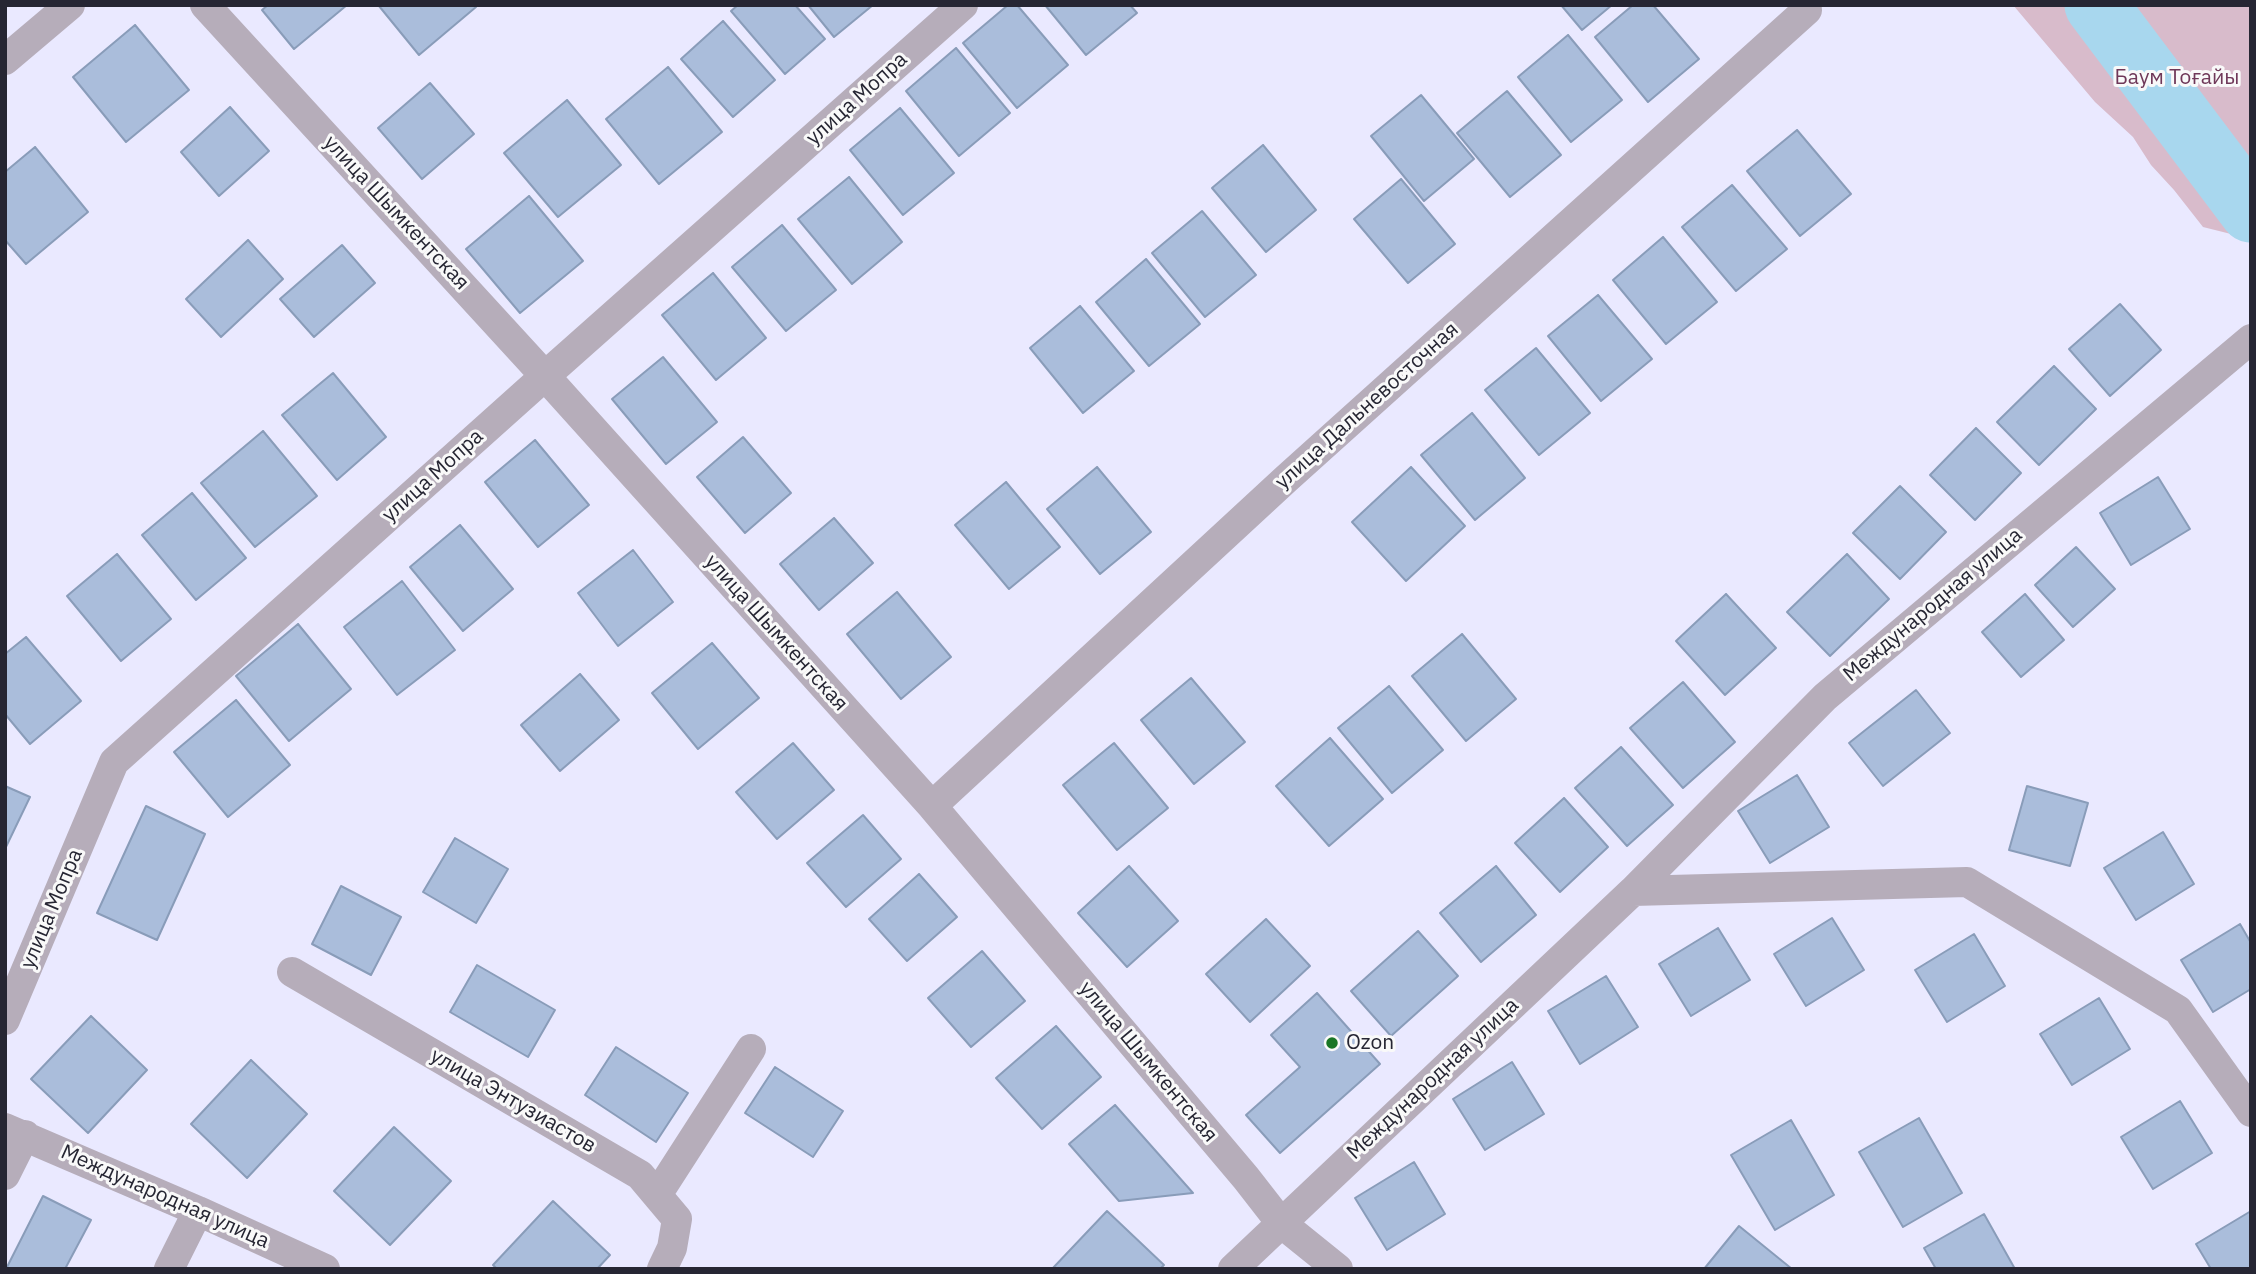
<!DOCTYPE html>
<html>
<head>
<meta charset="utf-8">
<style>
  body { margin:0 }
  #map { position:relative; width:2256px; height:1274px; overflow:hidden; background:#eae9ff; font-family:"IBM Plex Sans",sans-serif }
  canvas { display:block }
  .frame { position:absolute; inset:0; border:7px solid #262633; pointer-events:none }
</style>
</head>
<body>
<div id="map">
<canvas width="2256" height="1274"></canvas>
<div class="frame"></div>
</div>
<script>
const ctx = document.querySelector('canvas').getContext('2d');
ctx.lineJoin = 'round';
function fillPath(path, color) {
  ctx.fillStyle = color;
  ctx.fill(path, 'evenodd');
}
function toPath(rows) {
  const path = new Path2D();
  for (const r of rows) {
    path.moveTo(r[0], r[1]);
    for (let i = 2; i < r.length; i += 2) path.lineTo(r[i], r[i + 1]);
  }
  return path;
}
function stroke(path, color, width, dash) {
  ctx.strokeStyle = color;
  ctx.lineWidth = width;
  ctx.lineCap = dash ? 'butt' : 'round';
  ctx.setLineDash(dash || []);
  ctx.stroke(path);
}
function label(font, color, halo, rows, align = 'center') {
  ctx.font = font + ' "IBM Plex Sans",sans-serif';
  ctx.lineWidth = 6;
  ctx.setLineDash([]);
  ctx.textBaseline = 'middle';
  ctx.strokeStyle = halo;
  ctx.fillStyle = color;
  for (const [text, x, y, turn = 0] of rows) {
    ctx.save();
    ctx.translate(x, y);
    ctx.rotate((+turn || 0) * Math.PI / 180);
    ctx.textAlign = isNaN(turn) ? turn : align;
    if (halo) ctx.strokeText(text, 0, 0);
    ctx.fillText(text, 0, 0);
    ctx.restore();
  }
}
fillPath(toPath([
  [2013,5,2251,5,2251,239,2203,227,2174,190,2151,165,2133,137,2095,102]
]), '#d8bbcb');
stroke(toPath([
  [2096,5,2251,211]
]), '#a8d7ee', 63);
const building = toPath([
  [268,5,347,5,294,49,262,10,268,5],
  [380,5,475,5,476,7,419,55,379,6,380,5],
  [738,5,795,5,825,39,785,74,731,11,738,5],
  [808,5,873,5,834,37,808,5],
  [1008,5,1017,5,1068,65,1017,108,963,43,1008,5],
  [1045,5,1130,5,1137,13,1086,55,1045,5],
  [1561,5,1612,5,1582,30,1561,5],
  [1633,5,1653,5,1699,59,1648,102,1595,37,1633,5],
  [723,21,775,80,733,117,681,59,723,21],
  [135,25,189,90,126,142,73,77,135,25],
  [1568,35,1622,100,1571,142,1518,77,1568,35],
  [956,48,1010,113,959,156,906,91,956,48],
  [668,67,722,132,659,184,606,119,668,67],
  [430,83,474,134,422,179,378,128,430,83],
  [1507,91,1561,155,1510,197,1457,133,1507,91],
  [1421,95,1474,159,1424,201,1371,136,1421,95],
  [567,100,621,165,558,217,504,153,567,100],
  [230,107,269,151,219,196,181,152,230,107],
  [900,108,954,173,903,215,850,150,900,108],
  [1797,130,1851,194,1800,236,1747,171,1797,130],
  [1263,145,1316,210,1266,252,1212,188,1263,145],
  [35,147,88,212,26,264,5,240,5,172,35,147],
  [849,177,902,242,852,284,798,219,849,177],
  [1401,179,1455,244,1408,283,1354,219,1401,179],
  [1732,185,1787,249,1736,291,1682,227,1732,185],
  [529,196,583,261,520,313,466,249,529,196],
  [1202,211,1256,275,1205,317,1152,253,1202,211],
  [782,225,836,290,786,331,732,267,782,225],
  [1663,237,1717,302,1666,344,1613,280,1663,237],
  [248,240,283,279,221,337,186,299,248,240],
  [342,245,375,283,314,337,280,299,342,245],
  [1146,259,1200,324,1149,366,1096,302,1146,259],
  [713,273,766,338,716,380,662,315,713,273],
  [1598,295,1652,359,1601,401,1548,336,1598,295],
  [2120,304,2161,350,2110,396,2069,349,2120,304],
  [1080,306,1134,371,1083,413,1030,348,1080,306],
  [1536,348,1590,413,1539,455,1485,390,1536,348],
  [663,357,717,422,666,464,612,399,663,357],
  [2054,366,2096,409,2039,465,1997,422,2054,366],
  [333,373,386,437,337,480,282,415,333,373],
  [1472,413,1525,478,1475,520,1421,455,1472,413],
  [1976,428,2021,473,1975,520,1930,475,1976,428],
  [263,431,317,496,255,547,201,483,263,431],
  [743,437,791,493,745,533,697,477,743,437],
  [535,440,589,505,538,547,485,482,535,440],
  [1097,467,1151,532,1100,574,1047,509,1097,467],
  [1411,467,1465,526,1406,581,1352,522,1411,467],
  [2158,477,2190,529,2131,565,2100,513,2158,477],
  [1006,482,1060,547,1009,589,955,525,1006,482],
  [1900,486,1946,532,1900,579,1853,533,1900,486],
  [192,493,246,558,196,600,142,535,192,493],
  [834,518,873,563,819,610,780,564,834,518],
  [460,525,513,589,463,631,410,567,460,525],
  [2076,547,2115,589,2073,627,2035,585,2076,547],
  [633,550,673,602,618,646,578,593,633,550],
  [117,554,171,619,121,661,67,596,117,554],
  [1847,554,1889,599,1830,656,1787,612,1847,554],
  [402,581,455,650,397,695,344,627,402,581],
  [897,592,951,657,901,699,847,634,897,592],
  [1726,594,1776,648,1725,695,1676,641,1726,594],
  [2025,594,2064,640,2021,677,1982,632,2025,594],
  [298,624,351,689,289,741,236,676,298,624],
  [1462,634,1516,699,1466,741,1412,676,1462,634],
  [26,637,81,701,30,744,5,714,5,654,26,637],
  [712,643,759,698,698,749,652,693,712,643],
  [580,674,619,720,560,771,521,725,580,674],
  [1191,678,1245,742,1194,784,1141,720,1191,678],
  [1683,682,1735,742,1683,788,1630,728,1683,682],
  [1389,686,1443,750,1392,793,1338,728,1389,686],
  [1916,690,1950,733,1883,786,1849,743,1916,690],
  [236,700,290,765,228,817,174,752,236,700],
  [1330,738,1383,799,1329,846,1276,786,1330,738],
  [793,743,834,790,777,839,736,792,793,743],
  [1114,743,1168,808,1117,850,1063,785,1114,743],
  [1621,747,1673,805,1627,846,1575,788,1621,747],
  [1797,775,1829,827,1770,863,1738,811,1797,775],
  [5,786,30,797,5,849,5,786],
  [2027,786,2088,803,2070,866,2009,850,2027,786],
  [1564,798,1608,847,1560,892,1515,843,1564,798],
  [146,806,205,834,157,940,97,913,146,806],
  [863,815,901,859,846,907,807,863,863,815],
  [2163,832,2194,884,2136,920,2104,868,2163,832],
  [455,838,508,869,476,923,423,892,455,838],
  [1129,866,1178,921,1127,967,1078,913,1129,866],
  [1496,866,1536,915,1481,962,1440,913,1496,866],
  [919,874,957,917,907,961,869,919,919,874],
  [341,886,401,917,371,975,312,944,341,886],
  [1832,918,1864,970,1806,1006,1774,954,1832,918],
  [1266,919,1310,966,1250,1022,1206,974,1266,919],
  [2240,924,2251,943,2251,989,2213,1012,2181,960,2240,924],
  [1718,928,1750,980,1691,1016,1659,964,1718,928],
  [1418,931,1458,976,1391,1036,1351,991,1418,931],
  [1974,934,2005,986,1947,1022,1915,970,1974,934],
  [982,951,1025,1001,971,1047,928,998,982,951],
  [477,965,555,1010,528,1057,450,1012,477,965],
  [1606,976,1638,1027,1580,1064,1548,1011,1606,976],
  [1317,993,1380,1064,1280,1153,1246,1115,1300,1067,1271,1035,1317,993],
  [2099,998,2130,1049,2072,1085,2040,1034,2099,998],
  [91,1016,147,1070,88,1133,31,1079,91,1016],
  [1056,1026,1101,1077,1042,1129,996,1078,1056,1026],
  [616,1047,688,1093,656,1142,585,1095,616,1047],
  [251,1060,307,1114,247,1178,191,1124,251,1060],
  [1512,1062,1544,1114,1485,1150,1453,1099,1512,1062],
  [775,1067,843,1111,813,1157,745,1113,775,1067],
  [2180,1101,2212,1153,2153,1189,2121,1137,2180,1101],
  [1115,1105,1193,1193,1119,1201,1069,1144,1115,1105],
  [1919,1118,1962,1193,1903,1227,1859,1152,1919,1118],
  [1791,1120,1834,1195,1775,1230,1731,1155,1791,1120],
  [394,1127,451,1181,390,1245,334,1191,394,1127],
  [1414,1162,1445,1214,1387,1250,1355,1198,1414,1162],
  [43,1196,91,1220,65,1269,6,1269,43,1196],
  [553,1201,610,1255,597,1269,497,1269,493,1265,553,1201],
  [1107,1211,1164,1265,1160,1269,1052,1269,1107,1211],
  [2251,1211,2251,1269,2211,1269,2196,1244,2251,1211],
  [1984,1214,2015,1269,1936,1269,1924,1248,1984,1214],
  [1739,1226,1792,1269,1704,1269,1739,1226]
]);
fillPath(building, '#aabddb');
stroke(building, '#899cb9', 2);
stroke(toPath([
  [205,5,545,376,932,806,1246,1178,1281,1223,1338,1269],
  [5,60,70,5],
  [932,806,1286,479,1807,10],
  [1633,891,1967,882,2178,1010,2251,1112],
  [292,972,640,1175,677,1219,672,1248,662,1269],
  [5,1020,114,762,545,376,963,5],
  [5,1128,198,1211,325,1269],
  [5,1175,25,1135],
  [657,1195,751,1049],
  [169,1269,198,1211],
  [1233,1269,1633,891,1825,697,2251,339]
]), '#b6adba', 30);
for (const [x, y, r, color] of [
  [1332,1043,7,"#1a7625"]
]) {
  const dot = new Path2D();
  dot.arc(x, y, r, 0, 2 * Math.PI);
  ctx.fillStyle = color;
  ctx.fill(dot);
  stroke(dot, '#f9f9f9', 2.5);
}
label('21px', '#6f3859', '#f9f9f9', [
  ["Баум Тоғайы",2177,78]
]);
label('21px', '#262633', '#f9f9f9', [
  ["улица Мопра",857,99,-42],
  ["улица Шымкентская",396,213,47],
  ["улица Дальневосточная",1367,406,-42],
  ["улица Мопра",433,476,-42],
  ["Международная улица",1933,605,-40],
  ["улица Шымкентская",776,633,48],
  ["улица Мопра",52,909,-67],
  ["улица Шымкентская",1148,1062,50],
  ["Международная улица",1433,1079,-43],
  ["улица Энтузиастов",513,1101,30],
  ["Международная улица",165,1197,24]
]);
label('21px', '#262633', '#f9f9f9', [
  ["Ozon",1346,1043]
], 'left');
</script>
</body>
</html>
